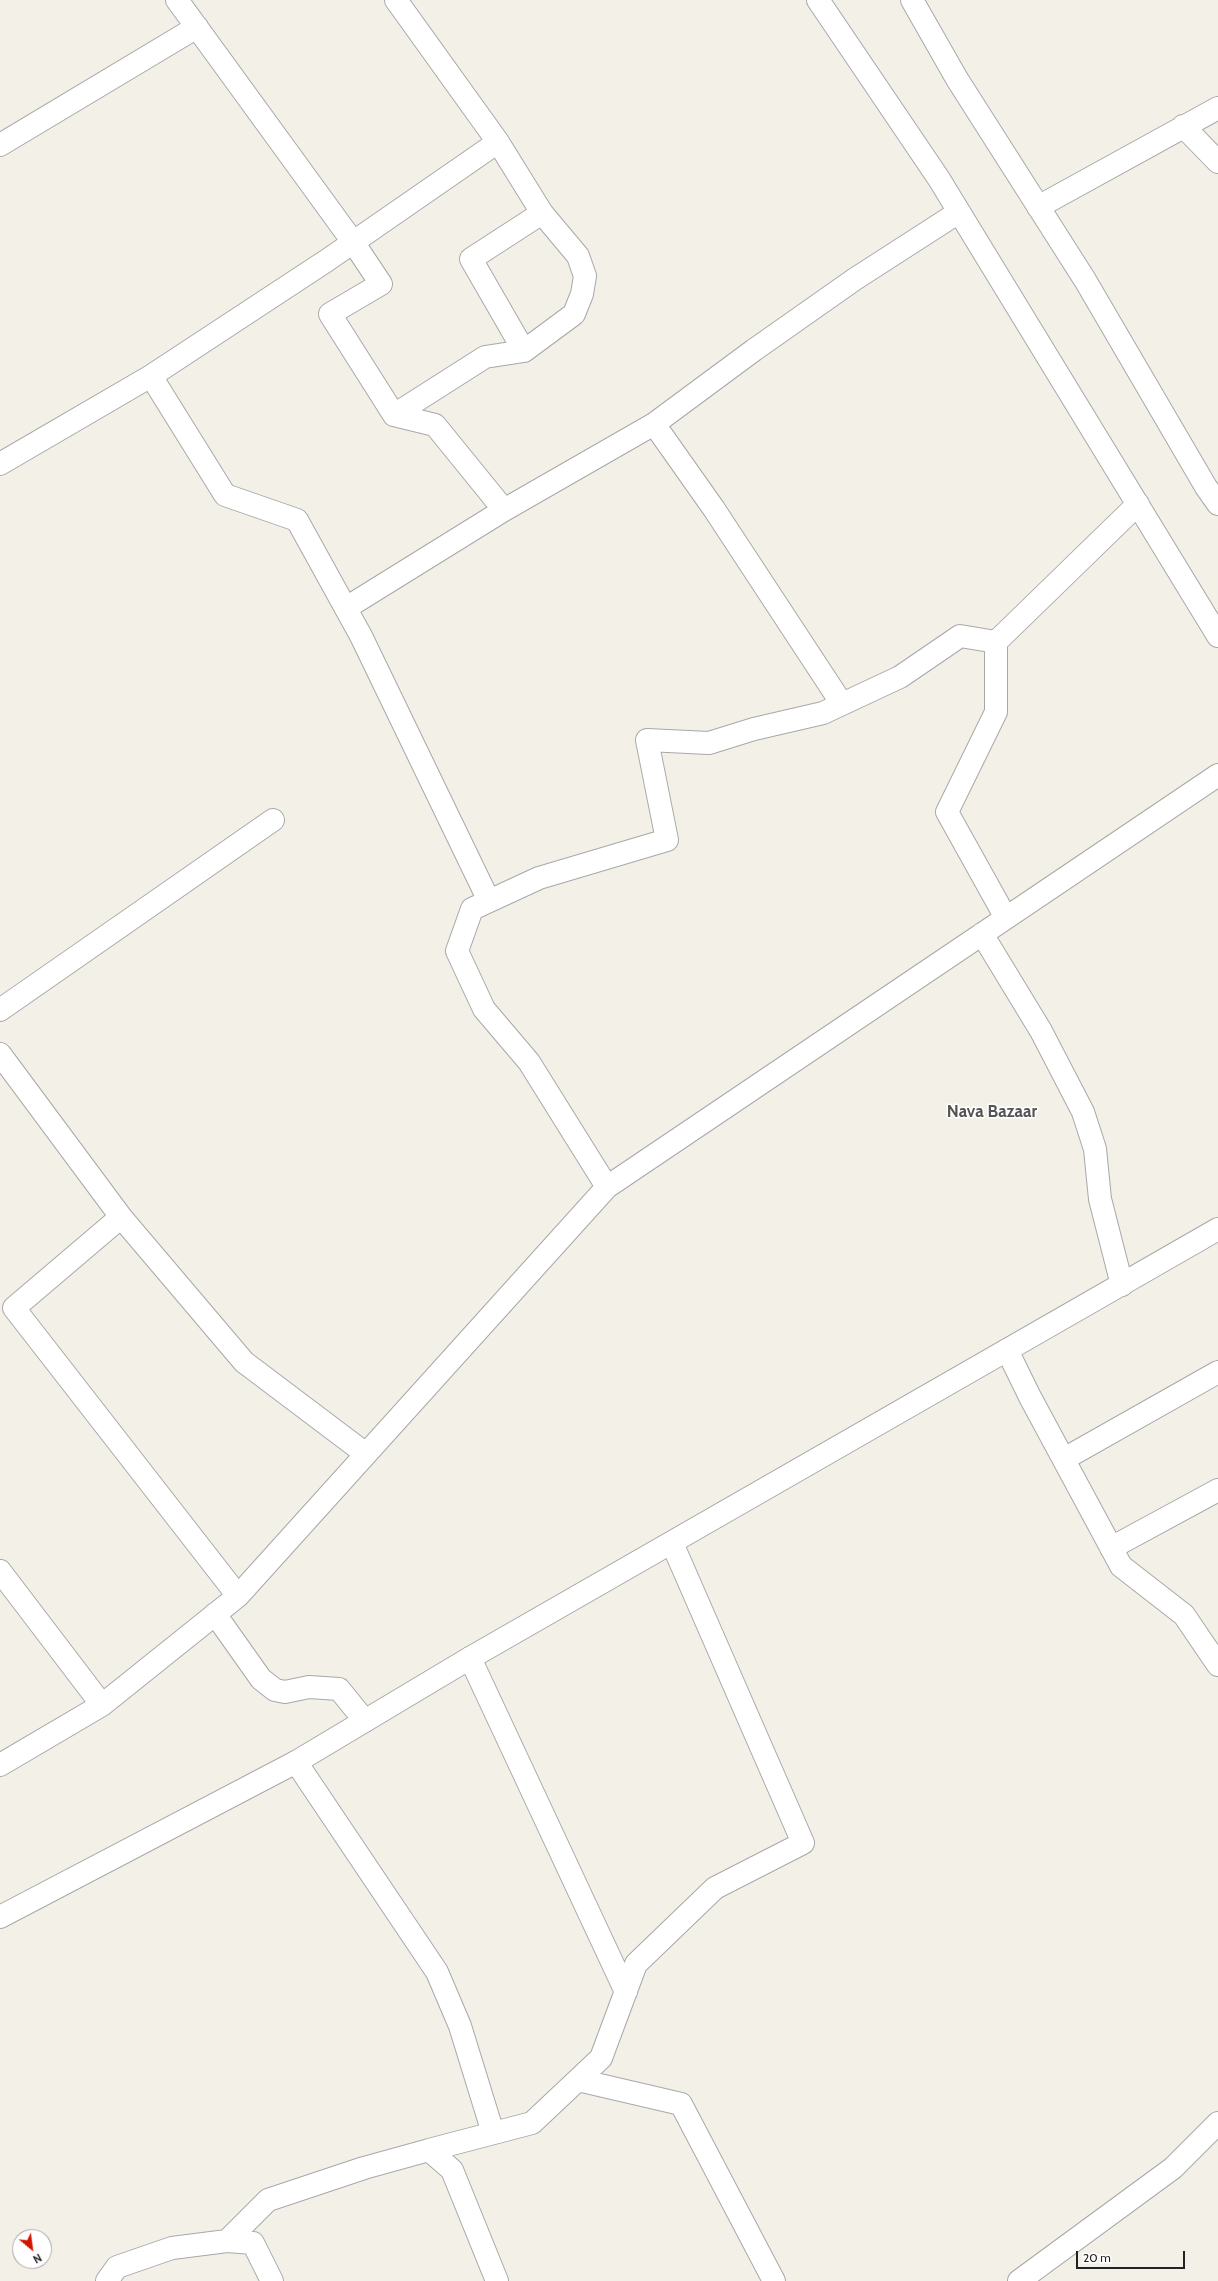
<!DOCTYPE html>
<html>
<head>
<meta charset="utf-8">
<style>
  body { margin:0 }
  #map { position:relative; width:1218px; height:2281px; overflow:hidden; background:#f2f0e7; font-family:Cabin,sans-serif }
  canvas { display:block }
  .north { position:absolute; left:12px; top:2229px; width:40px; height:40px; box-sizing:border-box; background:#fff; border:1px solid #a6a6a6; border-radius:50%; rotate:151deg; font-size:11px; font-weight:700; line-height:16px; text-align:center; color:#212121 }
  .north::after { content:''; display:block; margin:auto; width:14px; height:18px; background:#d31400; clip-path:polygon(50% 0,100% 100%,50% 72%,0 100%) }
  .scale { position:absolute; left:1076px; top:2251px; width:109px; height:18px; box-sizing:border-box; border:2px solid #212121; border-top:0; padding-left:5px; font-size:12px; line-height:14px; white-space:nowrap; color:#212121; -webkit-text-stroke:3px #fff; paint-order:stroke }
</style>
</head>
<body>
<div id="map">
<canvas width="1218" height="2281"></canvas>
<div class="north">N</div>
<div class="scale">20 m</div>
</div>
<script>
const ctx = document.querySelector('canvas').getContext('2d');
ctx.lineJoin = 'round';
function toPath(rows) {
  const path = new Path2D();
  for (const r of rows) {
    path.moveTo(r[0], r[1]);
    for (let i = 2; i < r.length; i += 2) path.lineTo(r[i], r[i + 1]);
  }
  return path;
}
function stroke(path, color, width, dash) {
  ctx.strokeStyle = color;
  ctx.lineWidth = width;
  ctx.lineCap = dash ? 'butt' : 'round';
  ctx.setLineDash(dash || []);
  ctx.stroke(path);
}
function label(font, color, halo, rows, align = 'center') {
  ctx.font = font + ' Cabin,sans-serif';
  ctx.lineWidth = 3;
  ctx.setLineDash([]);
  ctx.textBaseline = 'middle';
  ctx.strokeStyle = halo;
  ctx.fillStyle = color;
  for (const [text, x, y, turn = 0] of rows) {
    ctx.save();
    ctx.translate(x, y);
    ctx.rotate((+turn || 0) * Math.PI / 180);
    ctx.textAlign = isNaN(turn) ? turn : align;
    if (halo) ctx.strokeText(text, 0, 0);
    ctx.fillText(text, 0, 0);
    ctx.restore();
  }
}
const minor = toPath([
  [177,0,353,242,381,284,330,314,394,415],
  [396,0,498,142,326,261,151,376,225,495,297,520,361,636,489,901],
  [818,0,939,179,1218,636],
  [912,0,957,79,1085,280,1206,487,1218,504],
  [1183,126,1218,162],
  [498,142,542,213,471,259,524,351,485,357,394,415,435,425,504,510],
  [0,145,197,27],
  [1038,207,1218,108],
  [524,351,574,314,582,294,585,276,578,256,542,213],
  [0,464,151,376],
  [346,608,504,510,654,424],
  [842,704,714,509,654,424,754,350,855,279,959,212],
  [1006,918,947,812,996,712,996,642,1138,504],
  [982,934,1041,1031,1083,1112,1095,1149,1100,1199,1122,1285],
  [0,1010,273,820],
  [0,1054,121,1217],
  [607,1187,529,1062,484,1009,457,951,472,909,539,878,667,840,647,740,709,743,754,729,823,713,900,677,960,636,996,642],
  [1007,1350,1030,1397,1121,1566,1184,1615,1218,1665],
  [1064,1459,1218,1372],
  [1111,1548,1218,1490],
  [0,1571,102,1705],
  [238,1596,14,1308,121,1217,244,1362,366,1454],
  [215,1614,261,1679,275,1690,285,1692,309,1687,339,1689,365,1721],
  [470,1658,626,1992],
  [296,1762,437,1972,460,2026,493,2133],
  [0,1765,102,1705,238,1596,607,1187,1218,775],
  [578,2080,681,2104,774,2281],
  [429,2150,532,2123,601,2058,636,1964,715,1888,803,1843,672,1543],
  [227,2241,268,2200,364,2168,429,2150,452,2170,497,2281],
  [107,2281,117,2267,172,2248,227,2241,253,2243,272,2281]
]);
const tertiary = toPath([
  [0,1917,296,1762,470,1658,1218,1229],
  [1019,2281,1173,2168,1218,2123]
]);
stroke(minor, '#a8a8a8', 24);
stroke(tertiary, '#a8a8a8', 24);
stroke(minor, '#fff', 22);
stroke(tertiary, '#fff', 22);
label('bold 17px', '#545454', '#fff', [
  ["Nava Bazaar",992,1112]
]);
</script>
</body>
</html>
